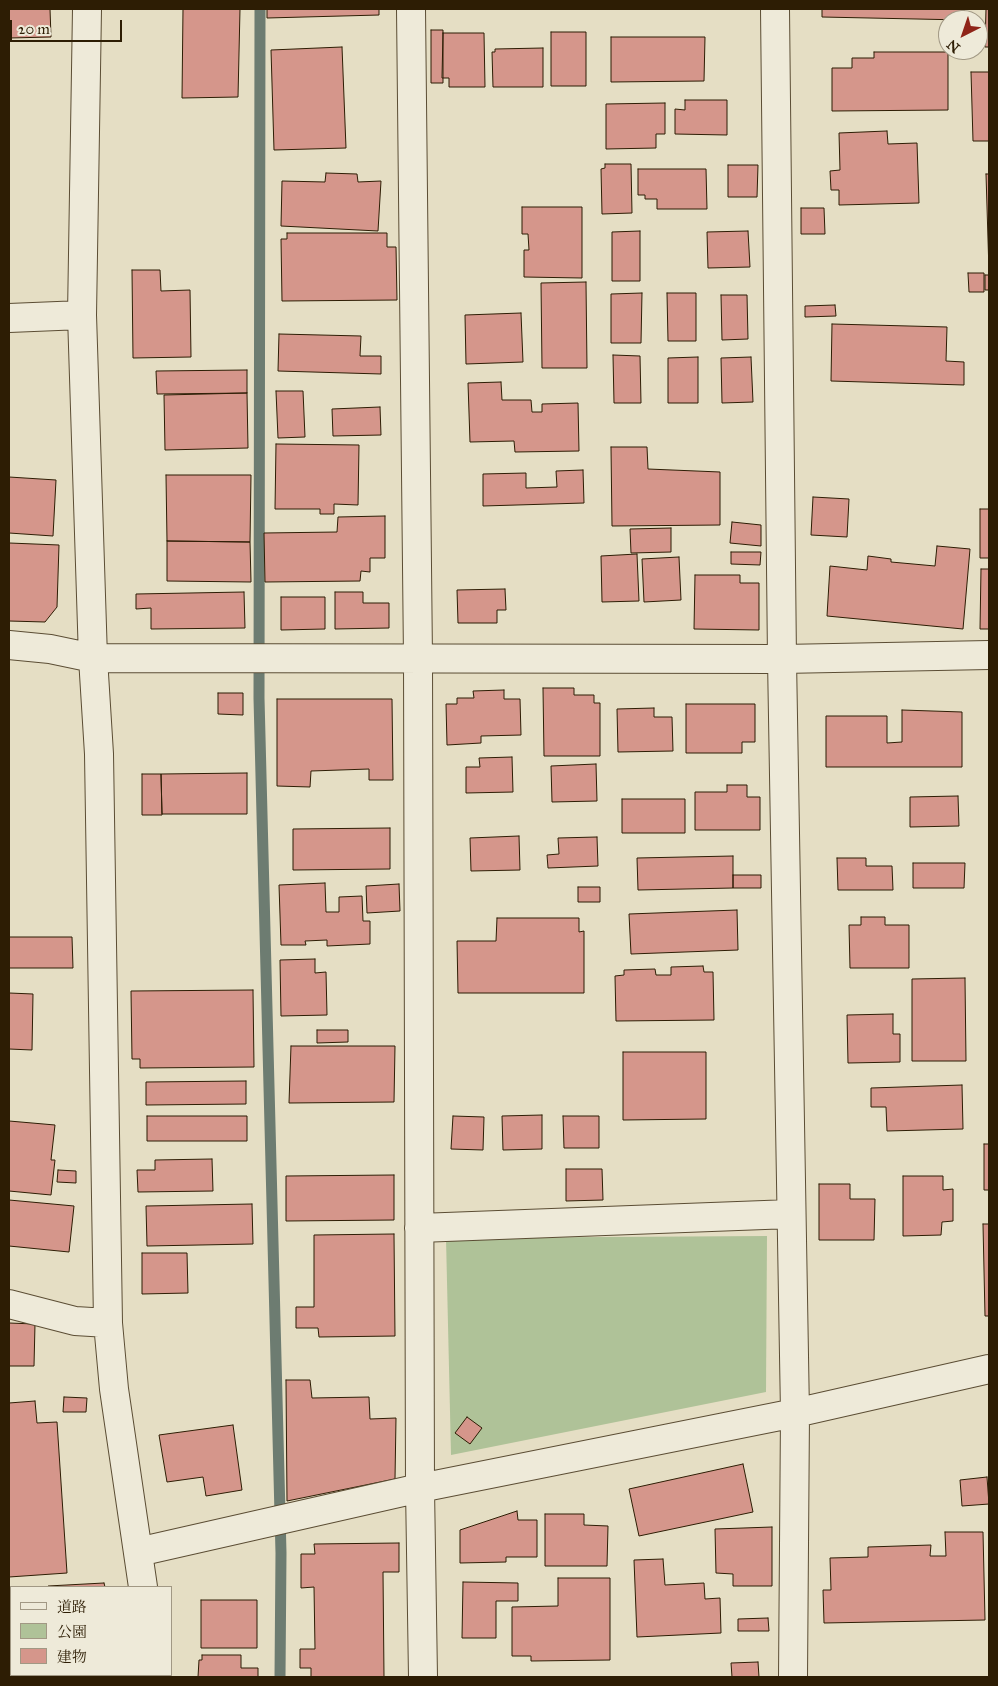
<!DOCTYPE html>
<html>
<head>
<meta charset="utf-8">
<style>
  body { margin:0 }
  #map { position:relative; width:998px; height:1686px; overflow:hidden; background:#e5dec4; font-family:"IM FELL Great Primer","Noto Serif JP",serif }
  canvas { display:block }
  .frame { position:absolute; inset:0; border:10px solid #2d1d04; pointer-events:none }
  .legend { position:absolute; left:10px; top:1586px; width:162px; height:90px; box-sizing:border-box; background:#eeead9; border:1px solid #a19884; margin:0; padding:6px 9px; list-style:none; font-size:15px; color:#2d1d04 }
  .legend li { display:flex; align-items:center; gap:10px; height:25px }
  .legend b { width:25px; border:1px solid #a19884 }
  .north { position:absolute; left:938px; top:10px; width:50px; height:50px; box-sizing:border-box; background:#eeead9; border:1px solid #a19884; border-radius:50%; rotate:221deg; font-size:14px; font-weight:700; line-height:20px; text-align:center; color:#2d1d04 }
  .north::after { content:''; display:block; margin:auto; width:18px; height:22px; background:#8f2418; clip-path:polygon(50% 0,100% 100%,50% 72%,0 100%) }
  .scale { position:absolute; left:10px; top:20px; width:112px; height:22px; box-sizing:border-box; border:2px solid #2d1d04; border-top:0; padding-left:6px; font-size:15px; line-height:18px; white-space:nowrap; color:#2d1d04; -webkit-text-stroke:4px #eeead9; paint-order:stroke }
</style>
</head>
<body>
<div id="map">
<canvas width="998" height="1686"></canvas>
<div class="frame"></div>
<ul class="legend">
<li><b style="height:6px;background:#eeead9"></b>道路</li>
<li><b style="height:14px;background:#afc298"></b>公園</li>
<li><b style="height:14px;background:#d5968b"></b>建物</li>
</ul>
<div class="north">N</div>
<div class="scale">20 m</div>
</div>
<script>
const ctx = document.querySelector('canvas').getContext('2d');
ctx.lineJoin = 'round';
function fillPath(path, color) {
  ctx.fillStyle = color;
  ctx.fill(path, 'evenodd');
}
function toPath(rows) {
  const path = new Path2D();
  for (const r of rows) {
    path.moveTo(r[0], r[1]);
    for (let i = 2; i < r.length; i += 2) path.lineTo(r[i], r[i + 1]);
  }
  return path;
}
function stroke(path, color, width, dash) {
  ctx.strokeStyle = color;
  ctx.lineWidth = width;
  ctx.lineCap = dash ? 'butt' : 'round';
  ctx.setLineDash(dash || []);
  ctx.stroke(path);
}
fillPath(toPath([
  [767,1236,766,1392,451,1455,446,1238]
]), '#afc298');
stroke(toPath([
  [260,9,259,698,281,1553,280,1677]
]), '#6d7c71', 11);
const building = toPath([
  [9,9,50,9,51,37,9,38,9,9],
  [183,9,240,9,238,97,182,98,183,9],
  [267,9,379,9,379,15,267,18,267,9],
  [822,9,964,9,964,20,822,17,822,9],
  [986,9,989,9,989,47,985,47,986,9],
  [431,30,443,30,443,83,431,83,431,30],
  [551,32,586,32,586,86,551,86,551,32],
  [443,33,484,33,485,87,449,87,449,78,442,78,443,33],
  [611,37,705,37,704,81,611,82,611,37],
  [342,47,346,148,274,150,271,50,342,47],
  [543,48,543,87,493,87,492,52,495,52,495,49,543,48],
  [874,52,948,52,948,110,832,111,832,68,852,68,852,58,874,58,874,52],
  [971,72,989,72,989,141,973,141,971,72],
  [685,100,727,100,727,135,675,134,675,109,685,110,685,100],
  [665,103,665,134,656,134,656,148,606,149,606,104,665,103],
  [887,131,888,144,917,143,919,203,839,205,839,190,831,190,830,171,840,170,839,133,887,131],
  [605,164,631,164,632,213,602,214,601,169,605,168,605,164],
  [728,165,758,165,757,197,728,197,728,165],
  [638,169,706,169,707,209,657,209,657,199,645,199,645,195,638,195,638,169],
  [326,173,357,174,358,182,381,181,378,231,281,226,282,181,325,182,326,173],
  [986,174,989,174,989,272,986,174],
  [522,207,582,207,582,278,524,277,524,250,529,250,528,234,522,234,522,207],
  [801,208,824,208,825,234,801,234,801,208],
  [640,231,640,281,612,281,612,232,640,231],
  [748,231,750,267,708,268,707,232,748,231],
  [287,233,387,233,387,247,396,247,397,300,282,301,281,239,287,239,287,233],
  [132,270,160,270,161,291,190,290,191,357,133,358,132,270],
  [968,273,984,273,984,292,969,292,968,273],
  [985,275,989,275,989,290,985,290,985,275],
  [586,282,587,368,542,368,541,283,586,282],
  [642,293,641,343,611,343,611,294,642,293],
  [667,293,696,293,696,341,668,341,667,293],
  [721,295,747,295,748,339,722,340,721,295],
  [835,305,836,316,805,317,805,306,835,305],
  [521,313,523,362,466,364,465,315,521,313],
  [832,324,947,327,946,361,964,362,964,385,831,381,832,324],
  [279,334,361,336,360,356,381,356,381,374,278,371,279,334],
  [613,355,640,356,641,403,614,403,613,355],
  [698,357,698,403,668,403,668,358,698,357],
  [751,357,753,402,722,403,721,358,751,357],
  [247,370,247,393,157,394,156,371,247,370],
  [501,382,502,400,531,400,532,412,542,412,542,404,578,403,579,451,515,452,514,441,470,442,468,383,501,382],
  [276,391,303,391,305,437,278,438,276,391],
  [247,393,248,448,165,450,164,395,247,393],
  [380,407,381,435,333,436,332,409,380,407],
  [276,444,359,445,358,505,334,504,334,514,320,514,320,509,275,509,276,444],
  [611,447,647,447,648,469,720,472,720,525,612,526,611,447],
  [583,470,584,503,483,506,483,474,526,473,526,488,557,487,556,471,583,470],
  [166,475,251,475,250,542,167,541,166,475],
  [9,477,56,480,53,536,9,533,9,477],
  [813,497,849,499,847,537,811,535,813,497],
  [980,509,989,509,989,558,980,558,980,509],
  [385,516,385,558,370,558,370,572,361,571,360,581,265,582,264,533,337,532,338,517,385,516],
  [732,522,761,525,761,546,730,543,732,522],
  [671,528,671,552,631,553,630,529,671,528],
  [167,541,250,542,251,582,167,581,167,541],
  [9,543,59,545,57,607,45,622,9,621,9,543],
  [937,546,970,549,963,629,827,616,830,566,867,570,868,556,891,559,891,562,935,566,937,546],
  [731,552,761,552,760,565,731,564,731,552],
  [637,554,639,601,602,602,601,556,637,554],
  [679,557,681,600,644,602,642,559,679,557],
  [981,569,989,569,989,629,980,629,981,569],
  [695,575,740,575,740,583,759,583,759,630,694,629,695,575],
  [505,589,506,610,497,610,497,623,458,623,457,590,505,589],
  [244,592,245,628,151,629,151,608,136,609,136,594,244,592],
  [335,592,363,592,363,603,389,603,389,628,335,629,335,592],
  [281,597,325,597,325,629,281,630,281,597],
  [543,688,574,688,574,695,594,695,594,703,600,703,600,756,544,756,543,688],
  [504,690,504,699,520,699,521,735,481,736,481,743,447,745,446,704,457,704,457,698,474,698,473,691,504,690],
  [218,693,243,693,243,715,218,714,218,693],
  [277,699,392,699,393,780,369,780,369,769,311,771,310,787,277,786,277,699],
  [686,704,755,704,755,742,742,742,742,753,686,753,686,704],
  [654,708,654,717,672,717,673,751,618,752,617,709,654,708],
  [902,710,962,712,962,767,826,767,826,716,887,716,887,743,902,742,902,710],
  [512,757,513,792,466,793,466,767,480,767,479,758,512,757],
  [596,764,597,801,552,802,551,766,596,764],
  [247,773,247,814,162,814,161,774,247,773],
  [142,774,161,774,162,815,142,815,142,774],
  [727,785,747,785,747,797,760,797,760,830,695,830,695,792,727,792,727,785],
  [958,796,959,826,910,827,910,797,958,796],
  [622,799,685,799,685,833,622,833,622,799],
  [390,828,390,869,293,870,293,829,390,828],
  [519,836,520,870,471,871,470,838,519,836],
  [597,837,598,866,548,868,547,855,559,854,558,838,597,837],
  [733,856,733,888,638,890,637,858,733,856],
  [837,858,866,858,866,866,892,866,893,890,838,890,837,858],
  [913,863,965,863,964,888,913,888,913,863],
  [733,875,761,875,761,888,733,888,733,875],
  [325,883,326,912,339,912,339,897,362,896,363,921,370,921,370,944,327,946,327,940,305,941,306,945,281,945,279,885,325,883],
  [399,884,400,911,367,913,366,886,399,884],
  [578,887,600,887,600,902,578,902,578,887],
  [737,910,738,950,631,954,629,914,737,910],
  [861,917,885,917,885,925,909,925,909,968,850,968,849,925,861,925,861,917],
  [497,918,579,918,579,932,584,931,584,993,458,993,457,941,496,941,497,918],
  [9,937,72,937,73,968,9,968,9,937],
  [315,959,315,973,326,972,327,1015,281,1016,280,960,315,959],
  [703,966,704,972,713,972,714,1020,616,1021,615,976,624,975,624,970,655,969,656,975,671,975,671,967,703,966],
  [965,978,966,1061,912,1061,912,979,965,978],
  [253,990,254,1067,140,1068,140,1059,132,1059,131,991,253,990],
  [9,993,33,994,32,1050,9,1049,9,993],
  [893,1014,893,1034,900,1034,900,1062,848,1063,847,1015,893,1014],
  [317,1030,348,1030,348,1042,317,1043,317,1030],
  [291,1046,395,1046,394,1102,289,1103,291,1046],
  [623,1052,706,1052,706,1119,623,1120,623,1052],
  [246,1081,246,1104,146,1105,146,1082,246,1081],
  [962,1085,963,1129,887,1131,886,1107,871,1107,871,1088,962,1085],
  [542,1115,542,1149,503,1150,502,1116,542,1115],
  [147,1116,247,1116,247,1141,147,1141,147,1116],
  [453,1116,484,1117,483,1150,451,1149,453,1116],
  [563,1116,599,1116,599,1148,564,1148,563,1116],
  [9,1121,55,1125,51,1160,55,1160,51,1195,9,1191,9,1121],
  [984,1144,989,1144,989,1190,984,1190,984,1144],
  [212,1159,213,1191,138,1192,137,1170,155,1170,155,1160,212,1159],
  [566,1169,602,1169,603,1200,566,1201,566,1169],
  [58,1170,76,1171,76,1183,57,1182,58,1170],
  [394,1175,394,1220,286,1221,286,1176,394,1175],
  [903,1176,943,1176,943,1190,953,1189,953,1221,942,1222,941,1235,903,1236,903,1176],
  [819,1184,850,1184,850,1199,875,1199,874,1240,819,1240,819,1184],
  [9,1200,74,1206,69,1252,9,1246,9,1200],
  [252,1204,253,1244,147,1246,146,1206,252,1204],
  [983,1224,989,1224,989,1316,985,1316,983,1224],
  [394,1234,395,1336,319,1337,318,1328,296,1328,296,1307,314,1307,314,1235,394,1234],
  [142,1253,187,1253,188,1293,142,1294,142,1253],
  [9,1323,35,1324,34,1366,9,1366,9,1323],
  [286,1380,310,1380,312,1398,369,1397,370,1419,396,1418,395,1479,287,1501,286,1380],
  [64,1397,87,1398,86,1412,63,1412,64,1397],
  [35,1401,37,1423,57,1422,67,1573,9,1577,9,1403,35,1401],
  [467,1417,482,1428,470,1444,455,1433,467,1417],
  [233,1425,242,1490,206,1496,203,1477,167,1482,159,1435,233,1425],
  [743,1464,753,1512,639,1536,629,1489,743,1464],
  [987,1477,989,1504,962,1506,960,1480,987,1477],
  [517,1511,518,1520,537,1520,537,1557,506,1557,506,1562,460,1563,460,1530,517,1511],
  [545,1514,584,1514,584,1525,608,1526,607,1566,545,1566,545,1514],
  [772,1527,772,1586,733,1586,733,1574,716,1573,715,1529,772,1527],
  [945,1532,983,1532,985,1620,824,1623,823,1590,831,1590,830,1558,868,1557,868,1547,931,1545,930,1556,946,1556,945,1532],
  [399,1543,399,1572,383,1572,384,1677,311,1677,311,1668,300,1668,300,1649,315,1649,314,1587,301,1588,301,1554,315,1554,314,1544,399,1543],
  [663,1559,665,1585,704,1583,705,1599,720,1598,721,1633,637,1637,634,1560,663,1559],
  [558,1578,610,1578,610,1660,531,1661,531,1656,512,1656,512,1607,558,1606,558,1578],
  [463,1582,518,1583,518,1601,496,1601,496,1638,462,1638,463,1582],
  [104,1583,105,1587,48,1587,48,1586,104,1583],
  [9,1599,11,1599,11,1656,9,1656,9,1599],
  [201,1600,257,1600,257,1648,201,1648,201,1600],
  [768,1618,769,1631,738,1631,738,1619,768,1618],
  [202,1655,241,1655,241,1668,258,1668,258,1677,198,1677,199,1660,202,1660,202,1655],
  [758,1662,759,1677,732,1677,731,1663,758,1662],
  [51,1675,94,1675,94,1677,51,1677,51,1675]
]);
fillPath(building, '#d5968b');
stroke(building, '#2d1d04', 1);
const minor = toPath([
  [87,9,82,315,93,658,99,754,108,1323,114,1389,143,1587],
  [411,9,418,658,420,1488,423,1677],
  [775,9,782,659,795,1413,793,1677],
  [9,318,82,315],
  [9,645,50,649,93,658,782,659,989,655],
  [419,1228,791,1214],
  [9,1304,75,1321,108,1323],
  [138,1552,420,1488,795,1413,989,1369],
  [156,1675,156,1677]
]);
stroke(minor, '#5b4d34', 30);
stroke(minor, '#eeead9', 28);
</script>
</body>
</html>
